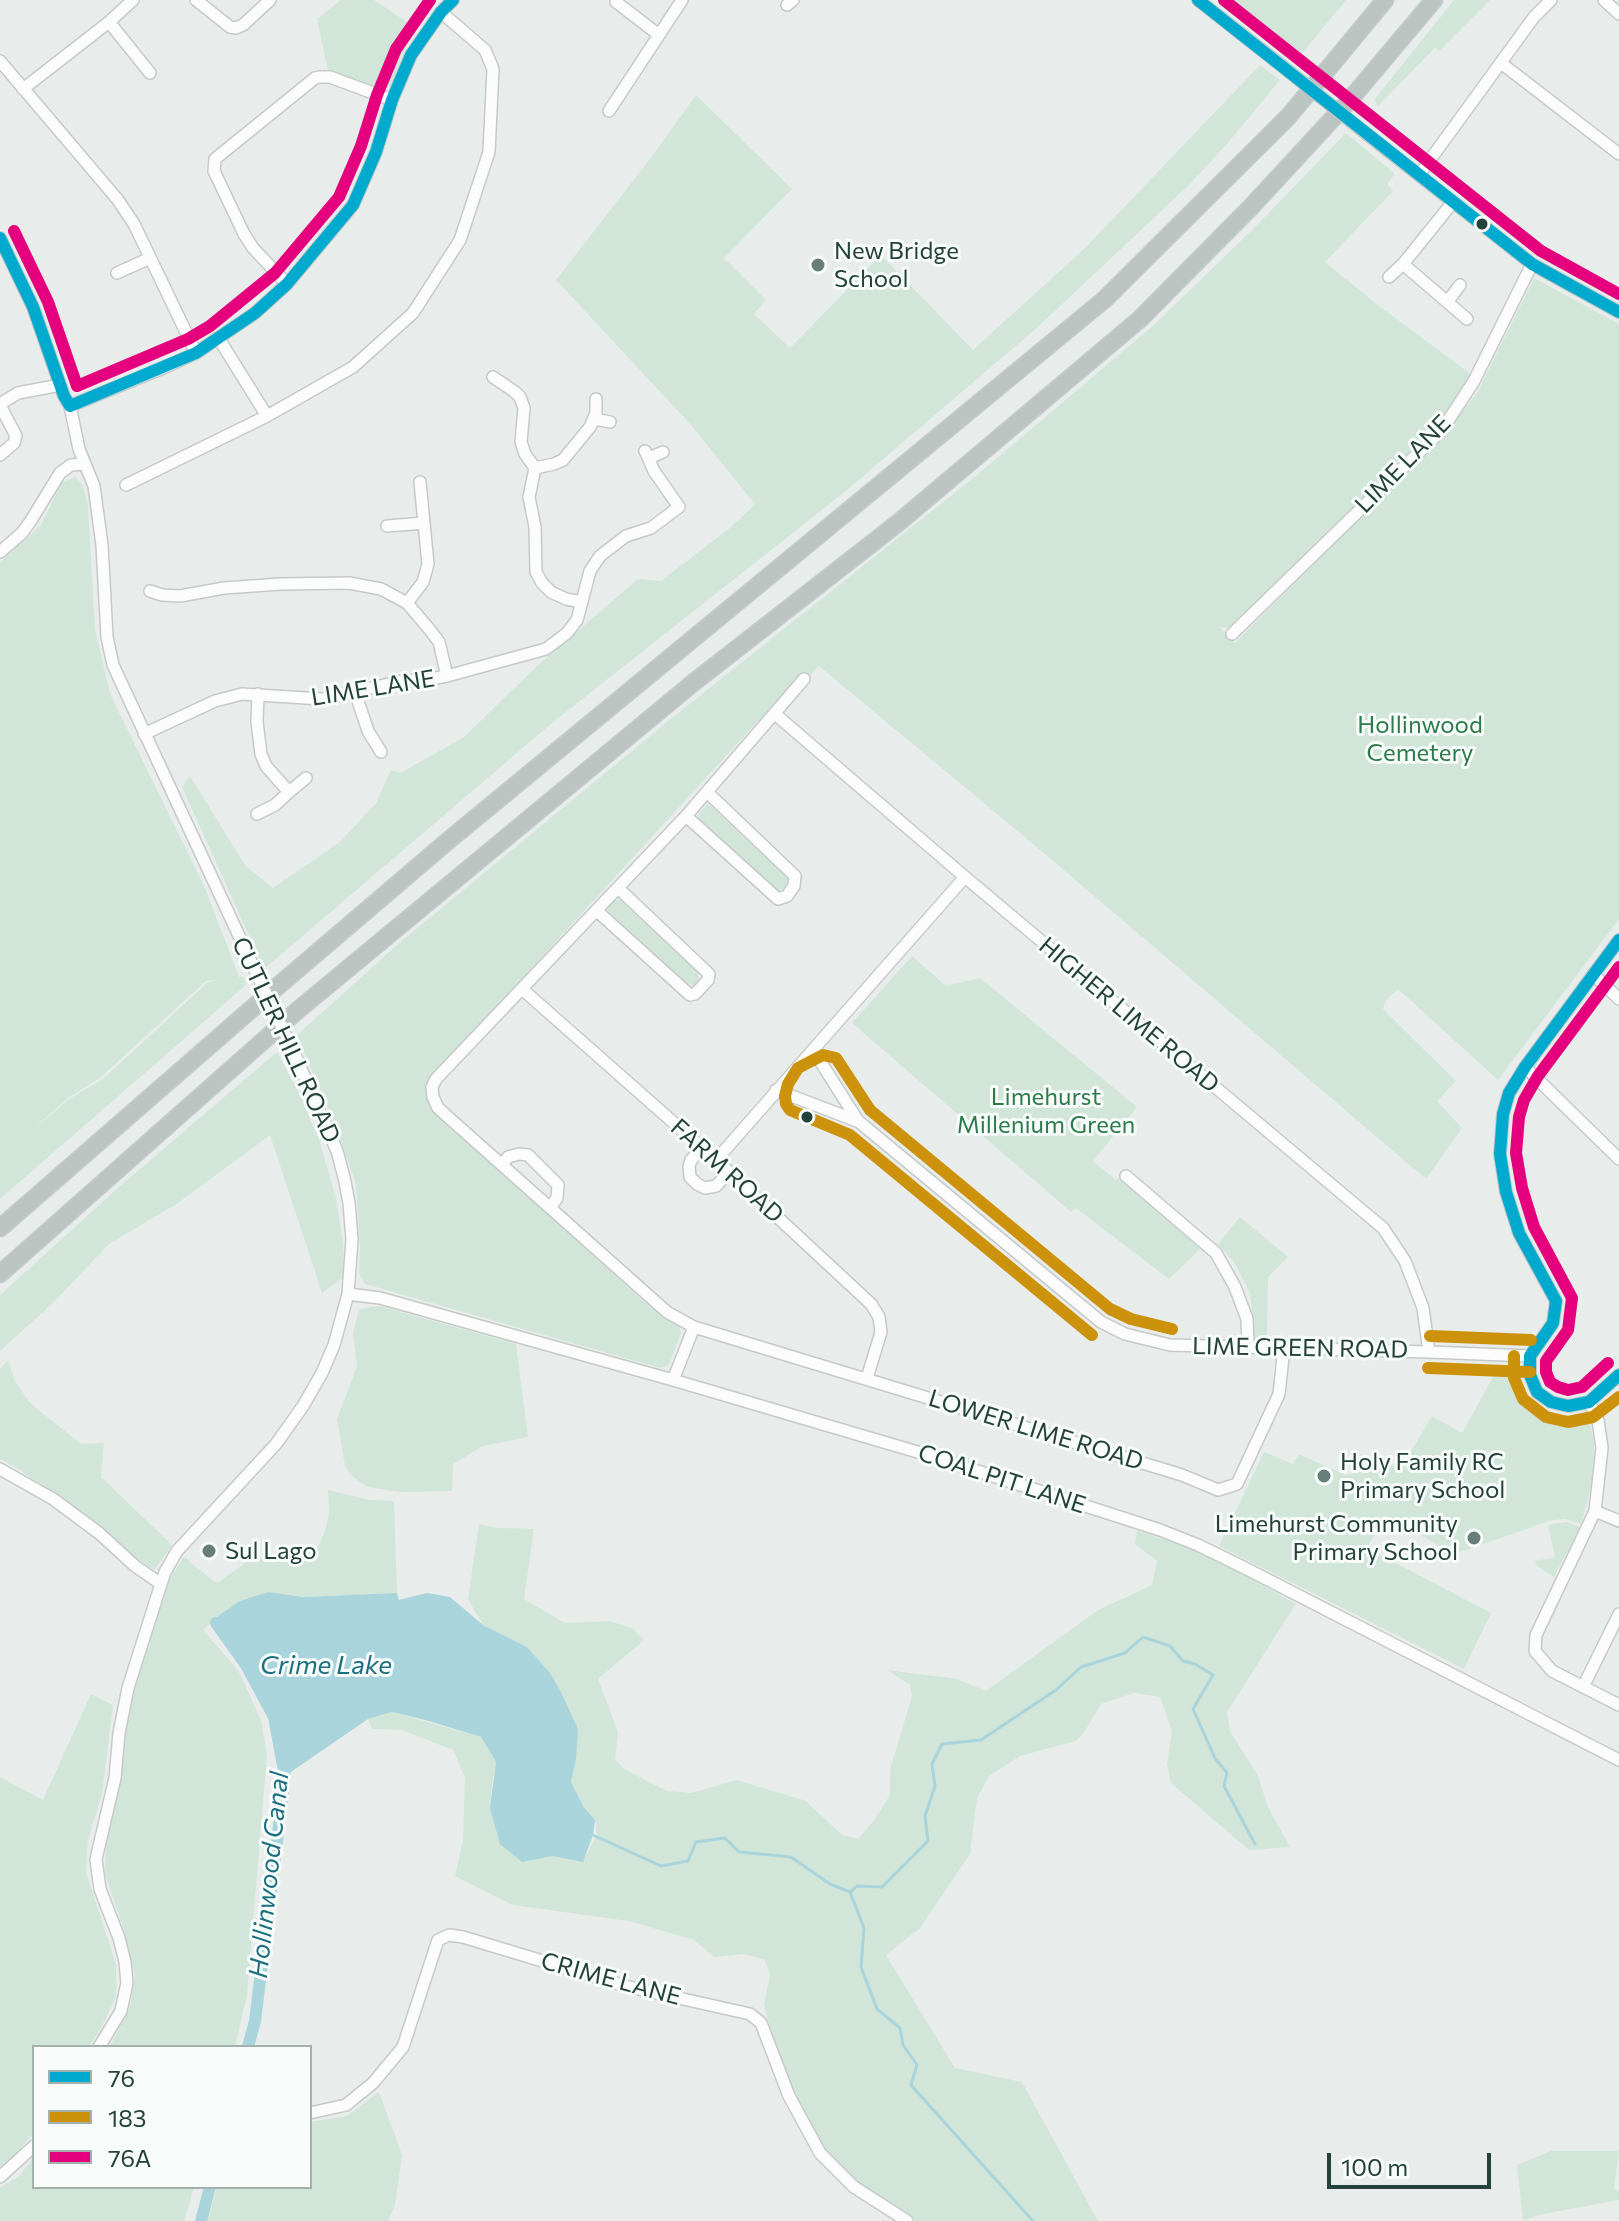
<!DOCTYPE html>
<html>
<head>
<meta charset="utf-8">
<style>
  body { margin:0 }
  #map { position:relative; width:1619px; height:2221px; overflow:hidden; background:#e8edeb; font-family:Commissioner,sans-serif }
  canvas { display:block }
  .legend { position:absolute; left:32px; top:2045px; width:280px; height:144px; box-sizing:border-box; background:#f7fbf9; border:2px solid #a3b1ad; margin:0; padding:10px 14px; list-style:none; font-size:24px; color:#24423a }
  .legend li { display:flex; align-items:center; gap:16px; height:40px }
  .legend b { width:40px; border:2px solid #a3b1ad }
  .scale { position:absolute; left:1327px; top:2153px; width:164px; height:36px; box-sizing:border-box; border:4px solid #24423a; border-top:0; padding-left:10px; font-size:24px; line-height:28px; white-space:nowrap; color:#24423a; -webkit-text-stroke:6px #f7fbf9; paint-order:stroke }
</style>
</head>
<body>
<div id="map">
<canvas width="1619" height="2221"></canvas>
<ul class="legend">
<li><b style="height:10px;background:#00a9ce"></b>76</li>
<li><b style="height:10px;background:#cd920c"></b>183</li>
<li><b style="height:10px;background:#e5007d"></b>76A</li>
</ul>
<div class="scale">100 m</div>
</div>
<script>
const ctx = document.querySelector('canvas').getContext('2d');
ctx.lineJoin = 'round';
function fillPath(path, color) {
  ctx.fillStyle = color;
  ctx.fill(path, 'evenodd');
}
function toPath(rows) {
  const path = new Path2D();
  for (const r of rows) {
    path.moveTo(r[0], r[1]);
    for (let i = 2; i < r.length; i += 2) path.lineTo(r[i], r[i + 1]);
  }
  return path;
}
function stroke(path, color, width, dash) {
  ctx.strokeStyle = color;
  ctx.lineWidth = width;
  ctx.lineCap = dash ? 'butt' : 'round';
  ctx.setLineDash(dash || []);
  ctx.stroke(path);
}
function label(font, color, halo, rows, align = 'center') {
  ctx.font = font + ' Commissioner,sans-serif';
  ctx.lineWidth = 6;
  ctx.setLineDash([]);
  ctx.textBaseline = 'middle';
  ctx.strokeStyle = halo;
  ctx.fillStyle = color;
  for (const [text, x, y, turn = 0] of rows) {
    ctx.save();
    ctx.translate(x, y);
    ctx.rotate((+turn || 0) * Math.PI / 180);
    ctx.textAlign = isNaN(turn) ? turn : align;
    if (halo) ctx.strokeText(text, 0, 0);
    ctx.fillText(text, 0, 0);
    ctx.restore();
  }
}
fillPath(toPath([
  [341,0,374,0,416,28,401,57,392,84,386,88,379,88,328,71,317,19],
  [1218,0,1346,0,1295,62],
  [1454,0,1490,0,1439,51,1435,48,1378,106,1374,100],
  [1260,65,1280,80,1226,145,1191,183,1039,326,847,490,552,723,264,969,182,787,190,776,245,865,273,888,340,842,376,803,391,770,400,773,463,738,538,665,638,579,661,581,731,527,755,504,691,425,556,280,653,155,696,95,792,189,724,258,766,300,754,314,790,348,881,255,973,350,1084,249],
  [1346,133,1395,174,1387,184,1393,191,1325,262,1374,302,1472,375,1443,423,1228,628,1220,627,1235,643,1445,432,1477,393,1534,278,1619,324,1619,919,1498,1080,1398,989,1386,1000,1383,1009,1456,1081,1437,1101,1462,1128,1426,1179,1039,849,819,666,808,677,803,672,430,1079,428,1096,435,1112,651,1308,679,1326,681,1333,669,1365,660,1368,365,1284,359,1273,360,1246,356,1184,337,1129,297,1035,397,945,667,722,977,475,1155,324,1254,228],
  [76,477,83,486,88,506,95,630,111,696,205,888,239,977,244,977,246,985,0,1199,0,1160,2,1158,0,1159,0,562,41,525,62,482],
  [220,980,208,982,103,1079,69,1099,27,1135,68,1098,101,1077,206,981],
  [707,805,711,806,788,878,786,888,776,891,697,818,699,813],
  [612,900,620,900,696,969,699,978,696,984,693,985,685,983,608,911,606,907],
  [912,956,946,986,980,978,1137,1107,1093,1161,1116,1180,1120,1176,1200,1249,1169,1279,1076,1208,1071,1212,852,1023],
  [277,1052,299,1093,320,1142,336,1199,343,1244,344,1277,322,1293,270,1135,178,1203,109,1244,53,1303,0,1351,0,1295,120,1186],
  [1240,1217,1288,1257,1268,1277,1267,1339,1255,1339,1250,1293,1234,1262,1218,1244],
  [379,1306,516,1344,528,1437,483,1446,453,1464,452,1491,401,1492,367,1487,351,1475,345,1466,337,1419,357,1366,353,1334,359,1309],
  [8,1360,15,1381,30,1403,81,1444,104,1443,101,1477,172,1545,154,1570,136,1558,81,1513,20,1470,0,1459,0,1369],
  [1499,1366,1519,1371,1520,1388,1532,1405,1543,1415,1566,1419,1589,1418,1594,1443,1593,1481,1581,1524,1565,1519,1552,1520,1455,1554,1385,1516,1367,1548,1491,1613,1464,1669,1219,1546,1264,1452,1293,1464,1299,1454,1345,1475,1404,1463,1432,1416,1462,1433],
  [328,1490,370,1500,394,1501,397,1593,304,1597,268,1592,218,1616,203,1630,238,1670,261,1720,267,1754,247,1995,235,2047,110,2046,130,2008,135,1977,122,1924,105,1874,106,1833,119,1790,126,1721,165,1586,184,1557,215,1582,219,1582,249,1560,316,1551,325,1531,329,1514],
  [1566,1522,1580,1527,1554,1577,1537,1566,1535,1561,1555,1557,1548,1525],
  [479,1524,499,1528,534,1529,524,1599,565,1623,609,1621,632,1628,644,1640,598,1679,618,1732,615,1759,624,1769,667,1791,691,1793,737,1780,806,1801,842,1835,858,1839,875,1819,890,1795,890,1770,912,1696,910,1685,887,1670,957,1679,986,1691,1098,1610,1152,1585,1157,1561,1135,1544,1137,1531,1200,1551,1296,1604,1227,1712,1230,1731,1258,1776,1268,1807,1290,1847,1249,1850,1171,1783,1167,1764,1172,1731,1160,1697,1134,1693,1101,1704,1085,1731,1076,1741,1020,1756,989,1776,977,1798,970,1854,920,1928,886,1955,955,2068,1022,2082,1098,2221,916,2221,911,2215,860,2184,825,2151,795,2097,773,2039,764,2005,770,1974,765,1960,744,1954,714,1957,694,1940,629,1921,513,1905,455,1876,463,1840,465,1777,453,1750,402,1730,372,1729,368,1719,392,1712,481,1737,496,1762,492,1785,490,1808,522,1862,553,1856,583,1861,597,1835,595,1820,583,1806,571,1782,576,1759,560,1690,550,1673,527,1647,483,1625,468,1599],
  [91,1694,113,1705,102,1794,88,1840,86,1872,116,1964,116,1997,101,2028,89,2047,34,2047,34,2133,10,2160,0,2168,0,1777,43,1800],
  [379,2092,402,2155,395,2205,388,2221,208,2221,217,2187,310,2187,310,2122,347,2116],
  [1551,2151,1619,2151,1614,2188,1619,2192,1619,2200,1538,2215,1523,2221,1517,2165],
  [34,2157,34,2187,194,2187,184,2221,0,2221,0,2188,19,2176]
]), '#d1e6d8');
fillPath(toPath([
  [268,1592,304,1597,397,1593,399,1600,427,1593,450,1597,483,1625,527,1647,550,1673,560,1690,578,1729,576,1759,571,1782,583,1806,595,1820,593,1835,583,1862,553,1856,522,1862,500,1844,490,1808,496,1762,481,1737,429,1721,392,1712,368,1719,285,1776,274,1717,246,1665,216,1623,218,1616,240,1601]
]), '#a9d4db');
stroke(toPath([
  [593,1835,661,1866,688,1861,696,1842,725,1838,739,1852,791,1857,830,1884,850,1892,864,1928,861,1967,877,2009,900,2028,903,2045,917,2065,911,2085,1033,2221],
  [850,1892,857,1886,882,1887,928,1841,925,1816,935,1786,932,1764,942,1744,981,1740,1056,1690,1081,1667,1125,1653,1143,1637,1170,1646,1183,1661,1195,1664,1213,1675,1193,1709,1215,1758,1227,1773,1224,1786,1255,1844]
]), '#a9d4db', 3);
stroke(toPath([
  [216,1623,246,1665,274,1717,285,1776,255,2021,248,2047],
  [201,2221,210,2187]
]), '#a9d4db', 12);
const minor = toPath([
  [196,0,230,27,236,28,243,25,270,0],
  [1198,0,1286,69],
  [1604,0,1619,14],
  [616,2,659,35],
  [787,5,793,0],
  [109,22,150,73],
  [0,61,118,200,134,224,196,353],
  [1501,63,1619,154],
  [23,89,109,22,133,0],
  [609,111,682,0],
  [1359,128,1532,264,1619,312],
  [1419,175,1534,17,1551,0],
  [0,238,33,307,64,396,70,406,79,449,94,486,102,545,107,637,113,665,254,968],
  [1403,264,1467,319],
  [117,273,150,258],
  [1389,277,1403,264,1453,202],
  [287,284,253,248,244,234,214,171,215,159,315,78,320,77,330,77,392,100],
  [1448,301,1460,285],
  [219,339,267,416],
  [493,377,515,392,520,397,524,408,521,442,525,454,535,468,529,497,535,527,536,572,542,583,551,592,566,599,582,602],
  [0,404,18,393,60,385],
  [0,405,16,436,14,443,0,455],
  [70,406,168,366,196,353,255,313,287,284,353,205,376,152,392,100,411,55,441,12,453,0],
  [595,419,610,422],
  [649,458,663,452],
  [535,468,554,464,563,460,590,427,596,413,596,399],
  [126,485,267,416,353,367,413,313,460,240,489,152,493,69,485,50,441,12],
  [387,526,424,523],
  [0,552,22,533,30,522,60,473,71,465,84,464],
  [150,591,162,595,180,596,224,588,281,584,349,583,381,589,407,603,430,630,439,642,447,676],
  [407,603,423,582,428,564,420,482],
  [1232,634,1442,430,1474,381,1532,264],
  [804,679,686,816,436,1079,432,1087,433,1097,438,1108,667,1312,694,1327,1182,1475,1218,1490,1237,1484,1279,1394,1284,1348],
  [355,692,368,731,381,752],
  [775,714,965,877,1383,1228,1405,1261,1423,1308,1429,1352],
  [144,734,215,701,242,694,322,699,402,681,425,680,447,676,546,649,567,633,577,620,590,571,600,556,626,536,651,528,679,507,654,471,645,451],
  [289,792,306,778],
  [257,814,275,805,289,792,266,766,261,754,257,722,258,694],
  [686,816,778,899,787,896,794,886,795,876,707,792],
  [597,911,690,995,695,994,708,980,709,974,618,888],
  [1619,940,1525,1067,1509,1093,1503,1114,1500,1154,1506,1192,1519,1233,1556,1301,1553,1323,1530,1356,1530,1375,1537,1392,1551,1402,1568,1406,1589,1402,1619,1375],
  [1593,974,1619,999],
  [522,989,716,1160,871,1304,879,1317,881,1332,867,1378],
  [813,1050,858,1121,1101,1322,1125,1334,1170,1345,1429,1352,1530,1356],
  [1525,1067,1619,1159],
  [776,1090,857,1121],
  [702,1148,691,1160,689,1166,690,1177,697,1184,705,1188,716,1186,729,1172],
  [716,1160,965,877],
  [502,1165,508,1157,519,1154,528,1155,558,1185,557,1198,550,1208],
  [1126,1176,1216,1253,1235,1287,1247,1319,1248,1346],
  [348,1294,380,1298,673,1380,931,1456,1160,1530,1198,1545,1243,1567,1619,1760],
  [673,1380,694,1327],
  [1589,1402,1598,1420,1602,1448,1595,1511,1536,1635,1535,1651,1552,1671,1619,1705],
  [0,1469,53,1499,99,1533,135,1566,161,1584],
  [1595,1511,1619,1521],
  [1583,1687,1619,1614],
  [99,2047,121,2011,127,1983,125,1962,119,1938,100,1889,96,1859,115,1778,119,1733,128,1688,161,1584,165,1572,177,1551,276,1444,303,1406,322,1373,334,1345,348,1294,352,1239,349,1203,344,1177,337,1151,295,1055],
  [310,2113,346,2105,373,2083,403,2047,438,1940,449,1935,463,1937,625,1986,750,2014,761,2023,789,2096,820,2153,854,2187,907,2221],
  [0,2177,34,2146]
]);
const highway = toPath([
  [0,1228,271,992,449,840,1105,299,1289,116,1385,0],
  [0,1274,298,1010,693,683,898,523,1140,319,1251,207,1348,102,1434,0]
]);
stroke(minor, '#c5cac8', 14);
stroke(highway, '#c3ccc9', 19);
stroke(minor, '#fcfcfc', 11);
stroke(highway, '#bcc4c2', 16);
const minorBridge = toPath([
  [1286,69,1359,128],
  [254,968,295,1055]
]);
stroke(minorBridge, '#c5cac8', 14, []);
stroke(minorBridge, '#fcfcfc', 11);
stroke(toPath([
  [1198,0,1532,264,1619,312],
  [0,238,33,307,64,396,70,406],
  [70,406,196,353,255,313,287,284,353,205,376,152,392,100,411,55,441,12,453,0],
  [1619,940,1525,1067,1509,1093,1503,1114,1500,1154,1506,1192,1519,1233,1556,1301,1553,1323,1530,1356,1530,1375,1537,1392,1551,1402,1568,1406,1589,1402,1619,1375]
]), '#00a9ce', 12);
stroke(toPath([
  [1092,1335,850,1135,790,1110,786,1104,785,1096,788,1084,798,1068,823,1055,836,1058,870,1110,1110,1309,1131,1319,1172,1329],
  [1430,1336,1531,1340],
  [1514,1356,1514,1378,1523,1399,1546,1417,1568,1422,1593,1417,1619,1397],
  [1428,1368,1530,1372]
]), '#cd920c', 12);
stroke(toPath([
  [1224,0,1541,251,1619,294],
  [14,231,48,302,77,386,188,339,210,326,275,273,339,197,361,146,377,95,396,49,430,0],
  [1608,1363,1582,1387,1568,1390,1558,1387,1550,1382,1546,1372,1546,1361,1568,1330,1572,1298,1534,1227,1522,1188,1516,1153,1519,1117,1524,1100,1538,1076,1619,967]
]), '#e5007d', 12);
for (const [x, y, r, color] of [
  [1482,224,7,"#24423a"],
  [818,265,8,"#697e78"],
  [807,1117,7,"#24423a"],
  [1324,1476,8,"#697e78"],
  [1474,1538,8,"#697e78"],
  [209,1551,8,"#697e78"]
]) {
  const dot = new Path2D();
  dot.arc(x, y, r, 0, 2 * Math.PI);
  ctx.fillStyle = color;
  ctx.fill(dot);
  stroke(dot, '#f7fbf9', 3);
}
label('24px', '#24423a', '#f7fbf9', [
  ["New Bridge",834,251],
  ["School",834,279],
  ["Holy Family RC",1340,1462],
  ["Primary School",1340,1490],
  ["Limehurst Community",1458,1524,"right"],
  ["Primary School",1458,1552,"right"],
  ["Sul Lago",225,1551]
], 'left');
label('24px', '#24423a', '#f7fbf9', [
  ["LIME LANE",1403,464,-46],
  ["LIME LANE",373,688,-9],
  ["HIGHER LIME ROAD",1129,1015,40],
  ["CUTLER HILL ROAD",286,1040,65],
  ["FARM ROAD",727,1171,42],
  ["LIME GREEN ROAD",1300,1348,1],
  ["LOWER LIME ROAD",1036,1430,17],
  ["COAL PIT LANE",1002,1479,18],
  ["CRIME LANE",611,1979,15]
]);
label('24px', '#2d7a4b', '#f7fbf9', [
  ["Hollinwood",1420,725],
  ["Cemetery",1420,753],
  ["Limehurst",1046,1097],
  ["Millenium Green",1046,1125]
]);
label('italic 26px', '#1c6f80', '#f7fbf9', [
  ["Crime Lake",326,1665],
  ["Hollinwood Canal",269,1875,-84]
]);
</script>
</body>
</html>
